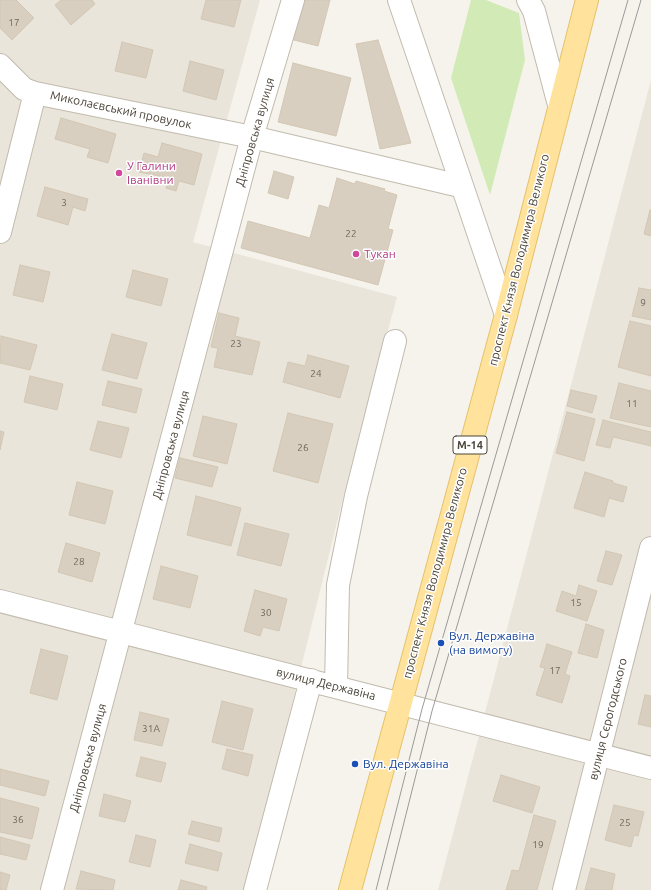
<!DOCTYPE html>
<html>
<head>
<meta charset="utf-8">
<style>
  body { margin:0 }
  canvas { display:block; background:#f6f3ec }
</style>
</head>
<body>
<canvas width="651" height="890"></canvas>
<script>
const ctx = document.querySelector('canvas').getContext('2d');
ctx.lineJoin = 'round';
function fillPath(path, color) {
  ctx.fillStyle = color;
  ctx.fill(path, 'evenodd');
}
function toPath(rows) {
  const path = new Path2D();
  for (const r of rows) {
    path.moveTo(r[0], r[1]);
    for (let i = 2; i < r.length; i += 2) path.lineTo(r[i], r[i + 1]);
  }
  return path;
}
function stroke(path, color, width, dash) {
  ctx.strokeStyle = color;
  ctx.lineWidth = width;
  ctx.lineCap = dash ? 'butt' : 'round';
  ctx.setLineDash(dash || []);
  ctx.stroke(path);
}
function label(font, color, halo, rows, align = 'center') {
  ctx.font = font + ' Ubuntu,sans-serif';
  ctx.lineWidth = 3;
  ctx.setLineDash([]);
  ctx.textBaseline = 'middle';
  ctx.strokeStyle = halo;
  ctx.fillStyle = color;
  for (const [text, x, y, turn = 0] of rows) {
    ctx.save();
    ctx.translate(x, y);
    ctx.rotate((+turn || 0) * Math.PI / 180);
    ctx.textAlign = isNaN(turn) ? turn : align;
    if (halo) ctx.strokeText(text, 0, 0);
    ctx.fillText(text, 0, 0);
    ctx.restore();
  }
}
fillPath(toPath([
  [0,0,260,0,193,242,397,297,347,482,246,890,0,890],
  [651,80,651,890,438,890,482,724]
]), '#eae5da');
fillPath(toPath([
  [471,0,486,0,519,13,525,60,490,195,451,78]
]), '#d2eab5');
const building = toPath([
  [0,0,16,0,34,18,12,40,0,28,0,0],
  [61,0,92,0,95,4,71,25,55,5,61,0],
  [206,0,241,0,234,27,201,19,206,0],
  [300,0,330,0,318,46,290,39,300,0],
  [378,40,411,143,380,149,356,44,378,40],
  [122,42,153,50,146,78,115,71,122,42],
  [190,61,224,70,216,100,183,91,190,61],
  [293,63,351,78,336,136,278,122,293,63],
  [61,118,116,134,108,163,87,157,90,149,55,139,61,118],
  [162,143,202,154,194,185,179,181,176,191,166,188,169,178,139,172,144,153,158,157,162,143],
  [274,171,294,177,288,199,268,193,274,171],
  [337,178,355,184,356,181,385,189,384,191,397,195,388,229,393,230,378,285,241,248,248,221,310,238,319,205,329,208,337,178],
  [45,187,88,199,85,211,73,207,68,225,37,216,45,187],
  [650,210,651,210,651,236,644,234,650,210],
  [20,265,50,272,43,302,13,295,20,265],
  [133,270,168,279,161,306,126,297,133,270],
  [639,288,651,290,651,320,632,316,639,288],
  [219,313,239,318,235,336,260,342,252,375,214,367,218,348,211,347,219,313],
  [630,321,651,326,651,376,618,367,630,321],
  [112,334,147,343,137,379,102,370,112,334],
  [1,336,37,345,30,370,0,363,1,336],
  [308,355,349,366,340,398,283,382,288,362,305,366,308,355],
  [30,376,63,384,57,410,24,402,30,376],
  [108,381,142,389,136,413,102,405,108,381],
  [619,383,651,391,651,427,610,418,619,383],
  [571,390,597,396,592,413,567,406,571,390],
  [567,412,595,419,584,461,556,453,567,412],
  [288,413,333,424,318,483,273,471,288,413],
  [203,416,237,424,227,464,193,456,203,416],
  [603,420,651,432,651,446,613,437,610,448,596,445,603,420],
  [98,421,129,428,121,458,90,450,98,421],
  [0,431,4,432,0,450,0,431],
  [180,458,218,467,212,487,175,478,180,458],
  [585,472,613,481,613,483,627,487,623,502,609,498,604,517,574,508,585,472],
  [77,482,113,491,105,524,69,515,77,482],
  [196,496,241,508,231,546,187,535,196,496],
  [245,523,289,534,281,566,237,555,245,523],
  [66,543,100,553,92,582,58,572,66,543],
  [606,551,622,555,612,585,597,581,606,551],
  [161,566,198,576,190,608,153,599,161,566],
  [579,585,597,591,587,621,556,611,562,591,576,596,579,585],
  [255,590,287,599,279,631,263,627,260,636,244,631,255,590],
  [586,624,604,630,597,658,578,653,586,624],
  [547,644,572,652,565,674,570,676,562,703,536,695,545,668,540,667,547,644],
  [41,649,68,656,57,700,30,693,41,649],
  [645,695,651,696,651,727,638,724,645,695],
  [222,701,253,709,243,750,212,742,222,701],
  [140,712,169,719,162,746,134,740,140,712],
  [227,749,253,755,248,776,222,769,227,749],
  [141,757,166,763,161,782,136,776,141,757],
  [0,769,49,781,45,796,0,785,0,769],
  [501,775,540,787,532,813,493,801,501,775],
  [104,794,131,801,125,822,99,816,104,794],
  [0,798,39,808,32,839,0,832,0,798],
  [614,805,644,812,638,836,634,835,631,847,605,840,614,805],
  [534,815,556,821,537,890,506,890,512,870,519,871,534,815],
  [192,821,222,828,219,842,188,834,192,821],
  [136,835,156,840,150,867,129,862,136,835],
  [0,837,30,845,26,860,0,854,0,837],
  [190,844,222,853,218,871,185,863,190,844],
  [591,868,615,874,612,890,585,890,591,868],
  [81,871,115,880,113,890,76,889,81,871],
  [0,872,10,875,6,890,0,890,0,872],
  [181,880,207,887,206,890,178,890,181,880]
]);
fillPath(building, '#d8cfc1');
stroke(building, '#d3c7b4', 1);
const minor = toPath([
  [399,0,506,315],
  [528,0,534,11,559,105],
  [0,65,24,89,35,93,252,137,460,186],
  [0,232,35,93],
  [0,601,651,768],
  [336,687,338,585,356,496,395,341],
  [52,890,252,137,293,0],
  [255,890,311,680],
  [564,890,651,548]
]);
const major = toPath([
  [350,890,506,315,587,0]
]);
stroke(minor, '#c2bbae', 24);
stroke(major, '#e6c16a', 24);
stroke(minor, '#fff', 22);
stroke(major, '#ffe39c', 22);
stroke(toPath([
  [376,890,422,709,628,0],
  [387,890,432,711,641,0]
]), '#9a9a9a', 1);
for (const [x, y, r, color] of [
  [119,173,4,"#d1479c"],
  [356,254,4,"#d1479c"],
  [441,643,4,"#1a4fb4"],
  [355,764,4,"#1a4fb4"]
]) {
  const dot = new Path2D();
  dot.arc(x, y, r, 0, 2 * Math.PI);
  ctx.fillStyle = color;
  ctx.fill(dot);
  stroke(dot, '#fff', 1.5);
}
label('10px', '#6e675b', null, [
  ["17",14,23],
  ["3",64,203],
  ["22",351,234],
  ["9",643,303],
  ["23",236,344],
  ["24",316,374],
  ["11",632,404],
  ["26",303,448],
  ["28",79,562],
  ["15",576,603],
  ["30",266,613],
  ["17",555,671],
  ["31А",151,729],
  ["36",18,820],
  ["25",625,823],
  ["19",538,845]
]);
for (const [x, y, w] of [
  [470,445,34]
]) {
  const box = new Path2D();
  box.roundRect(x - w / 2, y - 9, w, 18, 3);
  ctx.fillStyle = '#fff';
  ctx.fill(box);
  stroke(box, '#4b4439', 1);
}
label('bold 11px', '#4b4439', null, [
  ["М-14",470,445]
]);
label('12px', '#4b4439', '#fff', [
  ["Миколаєвський провулок",121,110,12],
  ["Дніпровська вулиця",255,132,-74],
  ["проспект Князя Володимира Великого",519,260,-76],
  ["Дніпровська вулиця",171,445,-75],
  ["проспект Князя Володимира Великого",435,573,-75],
  ["вулиця Державіна",326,684,14],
  ["вулиця Сєрогодського",608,719,-76],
  ["Дніпровська вулиця",88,758,-75]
]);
label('12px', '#b23c85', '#fff', [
  ["У Галини",127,166],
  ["Іванівни",127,180],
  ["Тукан",364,254]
], 'left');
label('12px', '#164399', '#fff', [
  ["Вул. Державіна",449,636],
  ["(на вимогу)",449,650],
  ["Вул. Державіна",363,764]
], 'left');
</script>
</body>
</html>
